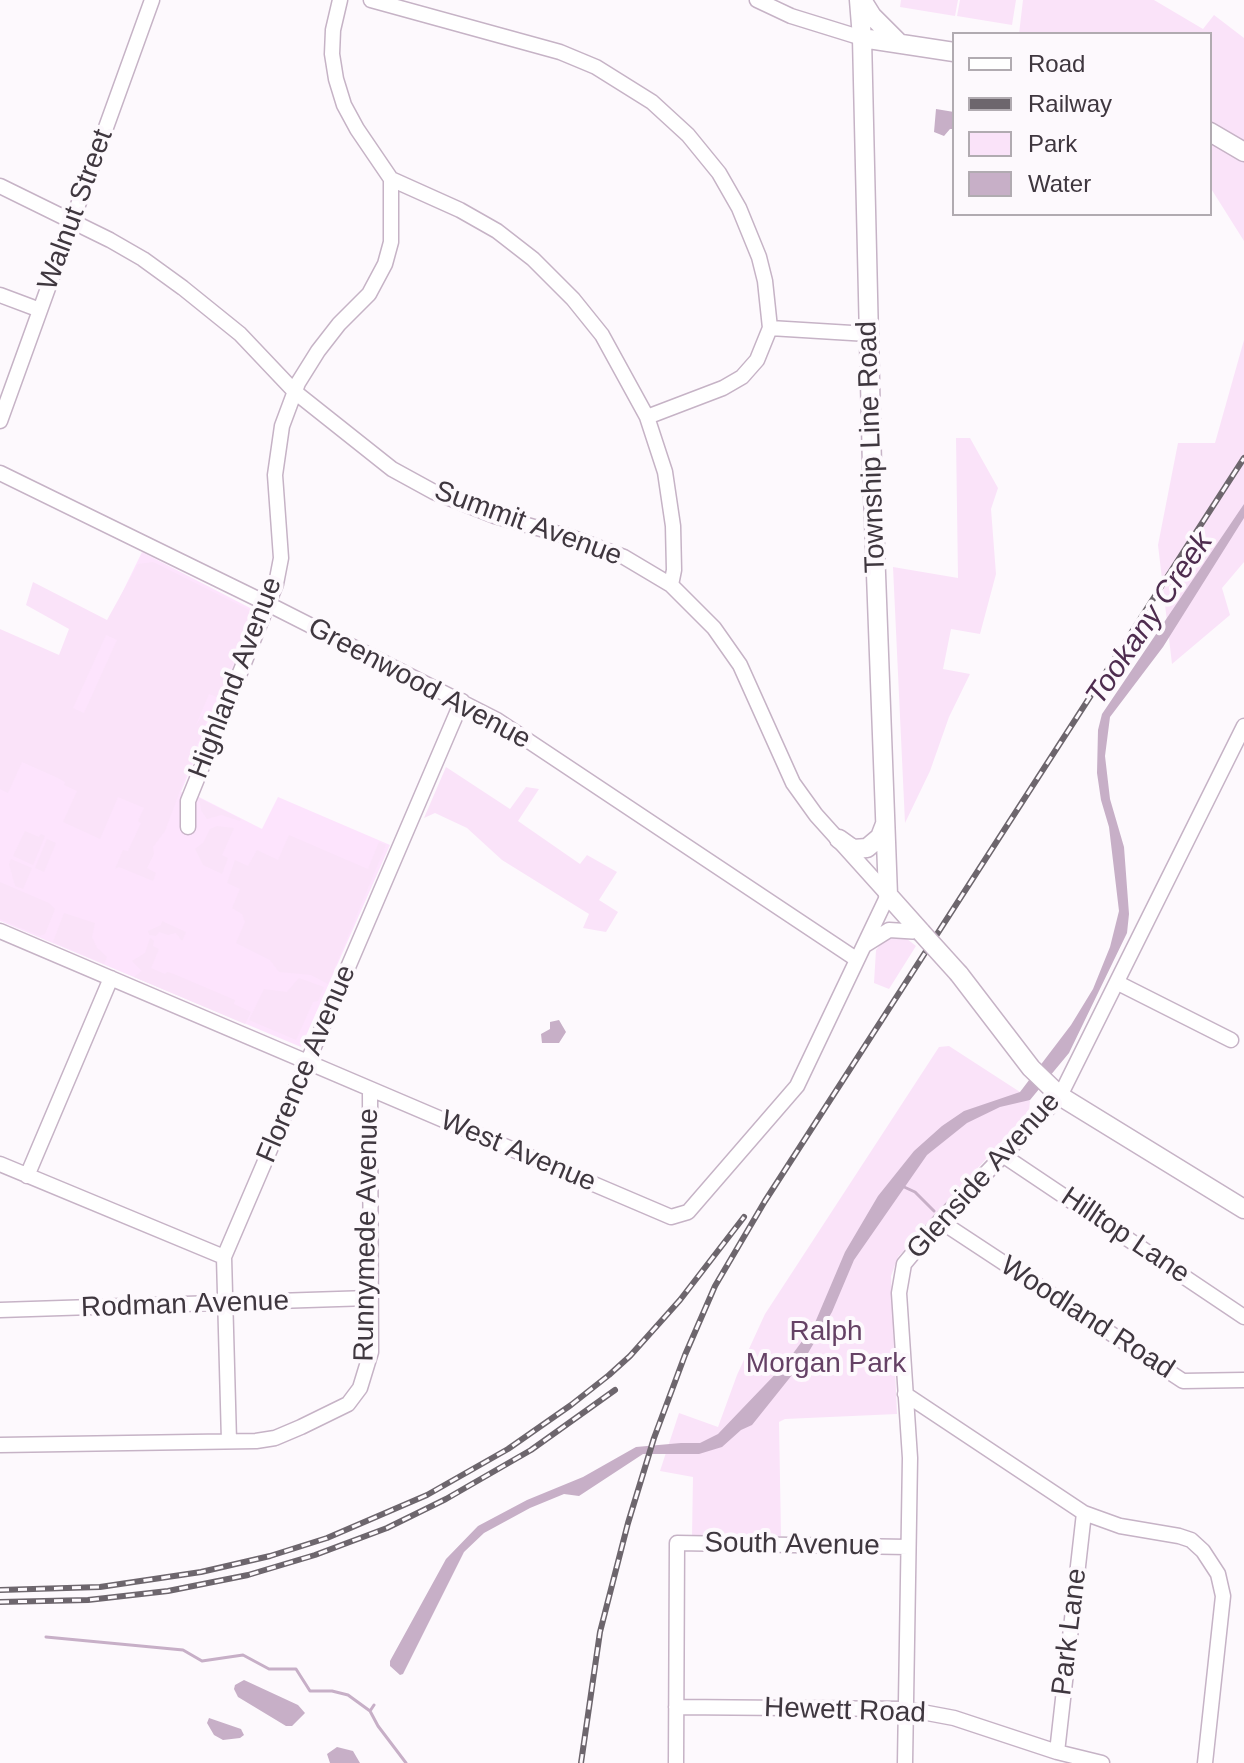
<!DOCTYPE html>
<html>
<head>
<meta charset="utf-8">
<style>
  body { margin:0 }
  #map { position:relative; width:1244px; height:1763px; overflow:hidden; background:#fdf9fd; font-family:Arial,sans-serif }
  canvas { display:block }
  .legend { position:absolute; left:952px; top:32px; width:260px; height:184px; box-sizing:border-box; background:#fdf9fd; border:2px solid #b1abb1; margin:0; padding:10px 14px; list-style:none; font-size:24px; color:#3f373f }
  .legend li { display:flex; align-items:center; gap:16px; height:40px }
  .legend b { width:40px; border:2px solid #b1abb1 }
</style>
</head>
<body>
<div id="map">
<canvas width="1244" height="1763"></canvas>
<ul class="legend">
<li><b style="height:10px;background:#fff"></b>Road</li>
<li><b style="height:10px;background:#6d666d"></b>Railway</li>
<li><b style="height:22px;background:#fae3f9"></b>Park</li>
<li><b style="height:22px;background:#c7afc7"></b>Water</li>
</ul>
</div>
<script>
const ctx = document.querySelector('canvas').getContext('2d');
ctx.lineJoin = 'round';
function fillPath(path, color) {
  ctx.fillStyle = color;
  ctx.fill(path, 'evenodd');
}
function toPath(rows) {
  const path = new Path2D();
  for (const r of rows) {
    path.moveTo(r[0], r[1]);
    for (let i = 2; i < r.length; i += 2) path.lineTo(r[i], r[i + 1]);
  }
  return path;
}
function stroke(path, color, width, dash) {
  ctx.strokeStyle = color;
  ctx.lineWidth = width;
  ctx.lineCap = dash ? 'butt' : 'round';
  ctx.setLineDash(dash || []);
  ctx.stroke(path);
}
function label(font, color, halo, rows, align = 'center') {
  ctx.font = font + ' Arial,sans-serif';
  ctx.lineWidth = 8;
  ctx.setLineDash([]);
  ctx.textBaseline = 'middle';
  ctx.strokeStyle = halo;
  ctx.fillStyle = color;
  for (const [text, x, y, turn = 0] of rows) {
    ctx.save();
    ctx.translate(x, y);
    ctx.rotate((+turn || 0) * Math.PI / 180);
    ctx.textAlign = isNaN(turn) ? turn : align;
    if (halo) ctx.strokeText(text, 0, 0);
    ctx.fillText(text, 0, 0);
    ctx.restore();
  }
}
fillPath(toPath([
  [142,552,254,610,254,616,181,792,199,797,262,829,278,797,390,845,301,1047,0,921,0,631,86,667]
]), '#fde4fd');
fillPath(toPath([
  [901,0,958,0,955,16,900,7],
  [960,0,1016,0,1012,25,957,16],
  [1023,0,1154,0,1203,29,1214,15,1244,38,1244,241,1210,187,1210,34,1019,34],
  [1244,340,1244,562,1222,588,1230,615,1172,664,1158,545,1178,443,1215,443],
  [956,438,970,438,998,488,991,509,996,574,980,634,951,629,943,669,970,674,949,717,930,771,905,823,893,567,958,578],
  [153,562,249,610,251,616,219,698,209,694,196,725,202,716,208,716,165,831,153,847,154,854,147,868,156,873,153,881,119,867,115,869,123,850,128,851,141,823,138,821,144,808,118,797,100,839,63,822,77,791,64,785,65,782,58,778,22,762,8,793,0,789,0,629,59,655,69,629,26,605,33,582,107,620,138,564],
  [106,635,117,640,84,713,73,708],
  [446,767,510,809,526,787,539,789,518,821,580,864,587,855,617,872,599,900,618,912,606,932,583,928,589,914,502,860,467,828,435,813,424,818],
  [199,798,241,819,240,821,221,815,207,819,201,810],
  [217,826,234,828,222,855,228,858,222,874,203,865,195,849,203,843,210,829],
  [25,831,39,837,41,834,45,836,33,865,13,856],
  [289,835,368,869,379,842,386,845,328,984,311,975,279,972,270,960,236,943,245,922,242,914,232,908,240,889,227,883,235,860,248,866,257,850,278,860],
  [47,839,56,843,44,872,35,868],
  [11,859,32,868,23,889,15,886,9,864],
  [0,882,49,903,55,909,45,934,40,936,0,919],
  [64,913,95,923,92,937,97,948,107,957,104,964,53,942],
  [162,921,186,932,182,941,176,933,168,935,159,932,156,936,149,935,148,931,161,925],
  [902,935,916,946,889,989,874,983,876,950,883,941,892,936],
  [150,938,154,941,153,946,159,949,151,968,165,974,167,972,174,974,235,1000,234,1004,251,1012,245,1024,134,977,142,971,132,961,145,953],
  [299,978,324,987,318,1001,313,1002,296,1040,249,1020,264,989,287,992],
  [949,1046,1020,1092,1030,1101,1029,1111,898,1257,891,1276,897,1414,785,1419,779,1422,781,1536,692,1536,693,1477,660,1471,679,1413,718,1427,737,1375,765,1314,939,1047]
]), '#fae3f9');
fillPath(toPath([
  [936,109,954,112,954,129,950,129,944,136,934,132],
  [1244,504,1244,518,1163,647,1110,717,1105,756,1110,799,1124,847,1129,914,1127,933,1069,1053,1030,1100,1000,1107,967,1123,927,1155,854,1260,832,1312,804,1360,752,1425,741,1430,722,1447,699,1454,643,1454,579,1496,564,1494,530,1508,484,1533,464,1552,403,1674,400,1675,390,1666,390,1661,446,1559,478,1526,527,1500,583,1477,636,1447,681,1443,700,1443,718,1434,786,1363,814,1325,845,1252,878,1196,914,1151,942,1126,964,1111,1020,1092,1071,1025,1093,989,1110,947,1119,911,1109,827,1101,800,1097,773,1098,730,1102,714],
  [559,1020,566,1032,559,1043,542,1043,541,1034,550,1029,550,1022],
  [244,1680,298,1705,305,1713,292,1726,286,1726,238,1697,234,1689,235,1685],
  [209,1718,241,1729,244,1735,240,1738,223,1740,214,1735,207,1723],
  [337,1747,353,1751,360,1763,330,1763,327,1754]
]), '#c7afc7');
stroke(toPath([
  [902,1186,915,1192,934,1211],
  [46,1637,183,1650,202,1661,243,1655,269,1669,296,1669,310,1691,332,1691,348,1695,370,1711],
  [374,1705,370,1711,378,1726,406,1763]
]), '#c7afc7', 3);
const minor = toPath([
  [340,0,333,30,332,54,336,79,344,105,357,129,391,179,460,210,497,231,533,259,573,299,602,335,647,417,665,472,673,526,674,570,671,585],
  [371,0,560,52,596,67,652,102,688,135,719,173,739,208,759,257,765,281,770,328,757,360,742,377,723,388,647,417],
  [757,0,791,16,862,38],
  [0,186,110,240,143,259,183,288,240,334,295,392,392,469,434,492,495,516,573,538,624,557,671,585,714,628,740,665,793,783,816,815,888,895,797,1086,688,1212,671,1217,0,931],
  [0,295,40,310],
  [770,328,868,334],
  [0,421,152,0],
  [0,473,270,605,497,720,856,959],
  [188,827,188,801,276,584,281,558,275,475,282,426,298,383,318,351,339,324,369,294,385,264,391,242,391,179],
  [865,945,889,930,921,932],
  [1118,983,1231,1040],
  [1004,1156,1244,1317],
  [0,1164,224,1257],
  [27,1176,111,978],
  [940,1221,1183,1381,1244,1380],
  [0,1310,369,1298],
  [905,1394,1084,1513,1120,1526,1179,1536,1191,1540,1203,1551,1218,1574,1223,1596,1205,1763],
  [229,1441,224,1257,462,701],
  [0,1445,256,1441,275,1438,301,1427,348,1404,360,1388,371,1352,370,1090],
  [676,1707,906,1709,954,1718,1057,1752,1102,1763],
  [1057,1752,1084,1513],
  [676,1763,677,1543,908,1547],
  [905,1763,910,1458,899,1293,904,1264,940,1221,1060,1096,1244,726]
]);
const major = toPath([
  [859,0,862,38,872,467,888,895,921,932],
  [862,0,872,16,900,44],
  [862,38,954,52],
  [1210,132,1244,152],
  [839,839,853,849,867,848,880,837,885,824],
  [959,974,1031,1068,1060,1096,1244,1209]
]);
stroke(minor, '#c6b3c6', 17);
stroke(major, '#c6b3c6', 21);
stroke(minor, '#fff', 14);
stroke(major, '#fff', 18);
const rail = toPath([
  [0,1590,100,1587,201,1572,270,1556,327,1538,427,1495,508,1449,571,1405,609,1375,630,1356,680,1300,744,1217],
  [0,1602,88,1600,168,1591,248,1575,315,1555,387,1528,446,1499,531,1450,615,1390],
  [581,1763,600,1632,628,1523,654,1438,685,1355,715,1286,765,1201,1244,458]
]);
stroke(rail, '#6d666d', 6);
stroke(rail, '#fdf9fd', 3, [9]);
const majorBridge = toPath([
  [921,932,959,974]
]);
stroke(majorBridge, '#c6b3c6', 21, []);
stroke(majorBridge, '#fff', 18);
label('28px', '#3f373f', '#fdf9fd', [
  ["Walnut Street",76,210,-70],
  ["Township Line Road",872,447,-92],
  ["Summit Avenue",528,524,20],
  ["Highland Avenue",236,678,-69],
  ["Greenwood Avenue",419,684,28],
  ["Florence Avenue",307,1064,-67],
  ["West Avenue",518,1152,23],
  ["Glenside Avenue",984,1176,-48],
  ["Runnymede Avenue",367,1235,-89],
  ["Hilltop Lane",1125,1236,34],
  ["Rodman Avenue",185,1305,-2],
  ["Woodland Road",1087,1318,33],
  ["South Avenue",792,1545,1],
  ["Park Lane",1070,1632,-83],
  ["Hewett Road",845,1711,2]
]);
label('28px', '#654165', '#fdf9fd', [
  ["Ralph",826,1332],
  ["Morgan Park",826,1364]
]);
label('italic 30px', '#4e2c4f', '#fdf9fd', [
  ["Tookany Creek",1150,619,-56]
]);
</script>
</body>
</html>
